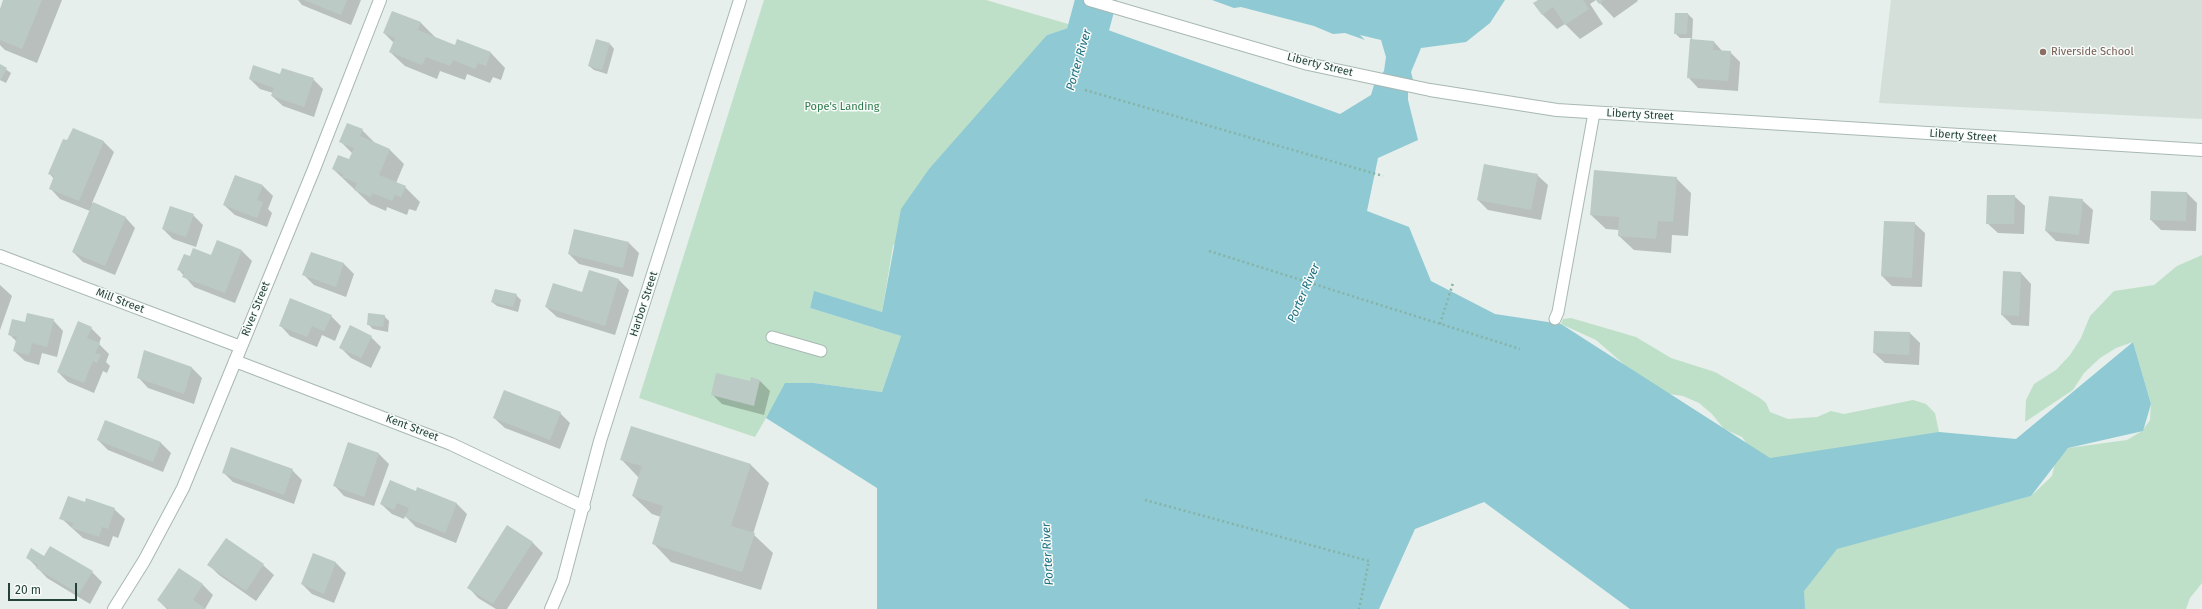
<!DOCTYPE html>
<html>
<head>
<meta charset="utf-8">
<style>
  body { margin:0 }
  #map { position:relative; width:2202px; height:609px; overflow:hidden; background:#e6efeb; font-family:"Fira Sans",sans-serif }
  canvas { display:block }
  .scale { position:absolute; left:8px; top:583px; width:69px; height:18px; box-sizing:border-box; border:2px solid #24423a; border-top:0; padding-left:5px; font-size:12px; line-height:14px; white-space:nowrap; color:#24423a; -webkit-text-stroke:3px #f7fbf9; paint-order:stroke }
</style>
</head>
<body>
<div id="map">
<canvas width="2202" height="609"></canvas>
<div class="scale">20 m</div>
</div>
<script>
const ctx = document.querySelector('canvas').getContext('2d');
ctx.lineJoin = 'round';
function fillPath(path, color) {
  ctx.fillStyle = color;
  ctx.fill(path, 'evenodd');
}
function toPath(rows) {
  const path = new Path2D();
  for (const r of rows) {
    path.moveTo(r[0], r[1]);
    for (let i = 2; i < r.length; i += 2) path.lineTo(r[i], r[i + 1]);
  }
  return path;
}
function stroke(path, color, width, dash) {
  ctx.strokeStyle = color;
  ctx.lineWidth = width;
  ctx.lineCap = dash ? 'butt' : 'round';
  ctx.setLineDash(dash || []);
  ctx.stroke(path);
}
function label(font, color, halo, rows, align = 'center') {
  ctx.font = font + ' "Fira Sans",sans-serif';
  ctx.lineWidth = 3;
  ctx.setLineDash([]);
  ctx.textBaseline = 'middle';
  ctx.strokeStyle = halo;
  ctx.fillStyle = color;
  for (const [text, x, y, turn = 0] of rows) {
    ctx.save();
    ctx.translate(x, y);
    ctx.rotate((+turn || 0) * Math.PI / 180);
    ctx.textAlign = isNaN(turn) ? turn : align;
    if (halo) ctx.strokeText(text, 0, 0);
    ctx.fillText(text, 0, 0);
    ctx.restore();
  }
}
fillPath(toPath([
  [1891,0,2202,0,2202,119,1879,103]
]), '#d4dfda');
fillPath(toPath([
  [764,0,986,0,1075,26,1047,35,893,246,882,312,814,292,810,308,901,336,882,392,814,383,786,383,755,437,639,398],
  [2202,255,2202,583,2190,598,2186,609,1802,609,1804,591,1813,567,1837,549,1928,516,1986,508,2031,496,2052,476,2055,463,2068,448,2127,440,2142,431,2150,420,2151,404,2133,342,2116,348,2100,358,2084,373,2073,390,2025,422,2026,400,2034,384,2056,370,2070,355,2081,338,2090,316,2114,291,2154,285,2177,266],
  [1571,318,1636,337,1671,358,1715,372,1760,398,1766,403,1770,412,1788,419,1817,417,1831,411,1844,414,1913,400,1926,404,1935,413,1939,432,1932,436,1774,459,1768,458,1747,444,1742,437,1724,429,1712,414,1699,403,1683,396,1663,393,1627,367,1596,340,1561,324,1563,319]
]), '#bfe0c8');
fillPath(toPath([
  [1212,0,1505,0,1490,23,1466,42,1421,48,1411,72,1413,80,1408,88,1408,100,1418,140,1378,158,1367,211,1409,227,1431,281,1495,314,1561,324,1770,458,1939,432,2016,439,2133,342,2151,404,2143,431,2068,448,2031,496,1837,549,1804,591,1805,609,1630,609,1484,502,1415,529,1379,609,877,609,877,488,766,418,785,383,814,383,882,392,901,336,810,308,814,291,882,312,901,209,929,169,1047,35,1086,22,1340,114,1371,95,1374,85,1384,71,1386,57,1381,40,1360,35,1365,40,1345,33,1333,34,1314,26,1241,7,1234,8]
]), '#8ec9d4');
fillPath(toPath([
  [5,0,62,0,37,63,5,50,0,45,0,11],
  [298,0,361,0,351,25,302,5],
  [1540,0,1596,0,1590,4,1603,24,1580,39,1565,24,1557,29,1542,14],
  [1597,0,1637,0,1638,1,1614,18],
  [392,12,421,23,436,38,455,46,458,40,491,53,505,68,501,80,493,77,490,83,467,74,465,80,440,71,437,79,405,66,390,52,394,43,384,33],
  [1688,14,1693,19,1692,40,1714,42,1723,52,1730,52,1740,62,1738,91,1698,88,1688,77,1691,38,1680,38,1675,33],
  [610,44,614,49,607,74,594,70,589,66],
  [0,65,11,73,6,83,0,80],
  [281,76,313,79,323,89,314,117,283,106,272,96,273,93,260,89,250,79],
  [362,130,376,144,390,150,404,164,396,183,405,187,420,202,416,211,409,209,407,215,387,207,386,211,370,204,333,169,350,161,353,154,341,142],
  [68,142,104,142,114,152,92,203,125,217,135,228,115,275,83,262,73,252,90,211,60,199,50,188,54,179,49,173],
  [1537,175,1548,185,1541,220,1488,210,1478,200],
  [235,176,263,186,273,196,268,209,272,213,267,227,235,215,224,205],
  [1676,178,1691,193,1688,236,1672,235,1671,253,1634,250,1619,236,1619,230,1606,229,1591,215],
  [2187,193,2197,203,2196,231,2161,230,2151,220],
  [2014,196,2025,206,2024,234,1998,233,1987,223],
  [2082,200,2093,210,2089,244,2056,241,2046,231],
  [193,215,203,225,196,247,173,239,163,229],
  [1914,223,1925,233,1922,287,1892,286,1882,276],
  [575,230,629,243,639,253,633,277,579,264,569,254],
  [218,241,242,251,252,261,235,303,194,287,178,269,190,257,212,257],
  [312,253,344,264,354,274,346,297,314,285,304,275],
  [2004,272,2021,273,2031,284,2029,326,2012,325,2002,315],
  [619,280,629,290,615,335,557,317,546,307],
  [0,285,12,296,0,330],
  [516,295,521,300,518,312,497,306,492,302],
  [331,316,341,326,335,341,322,335,317,347,290,336,280,325],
  [384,316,389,321,388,332,373,329,368,324],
  [53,320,63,331,57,357,42,353,39,365,25,361,14,351,17,342,9,334,26,324],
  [91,328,101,338,99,344,109,354,106,362,110,366,107,373,103,371,94,393,68,382,58,372],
  [1910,333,1920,343,1919,365,1885,363,1874,353],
  [371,337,381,347,371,368,351,358,340,347],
  [145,351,192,368,202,378,194,404,148,388,138,377],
  [760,381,770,391,764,415,722,404,712,394],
  [560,413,570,423,560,449,505,428,494,418],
  [632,427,751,465,769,483,753,534,773,553,761,590,671,562,653,543,661,517,652,514,633,496,639,478,621,459],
  [98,440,160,442,171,453,163,472,108,450],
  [348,443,379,454,389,464,374,506,344,496,334,485],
  [292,470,302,480,294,504,233,482,223,472],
  [417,489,457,504,467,514,456,543,416,527,405,516,404,519,392,514,381,504,416,492],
  [85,503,114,509,125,519,118,538,113,536,109,547,83,538,61,518],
  [508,527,533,543,543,553,507,609,496,609,478,598,468,587],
  [314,555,336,563,346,573,334,603,312,594,302,584],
  [27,557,44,557,92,572,102,582,90,604,47,578],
  [209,565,263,565,274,575,256,601,219,575],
  [179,569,203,585,213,595,205,609,167,609,158,600]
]), '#0003');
stroke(toPath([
  [1075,78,1096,0]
]), '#8ec9d4', 41);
fillPath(toPath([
  [3,0,42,0,22,49,0,40,0,9],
  [304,0,347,0,341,15],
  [1538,0,1583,0,1589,9,1565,25,1553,7,1542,15,1533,3],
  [1596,0,1604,0,1599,4],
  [392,11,421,22,418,30,455,45,457,39,491,52,486,66,478,63,475,69,453,60,450,66,426,57,422,65,389,52,395,38,383,33],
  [1675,13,1688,13,1687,34,1674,34],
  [596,39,610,43,602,70,588,66],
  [1690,39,1714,41,1713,50,1731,51,1728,81,1687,78],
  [0,64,7,68,0,81],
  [253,65,280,74,282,68,314,78,304,107,271,96,274,88,249,79],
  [347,123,363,129,360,136,390,149,379,175,406,186,401,197,395,195,392,201,372,193,371,197,354,190,357,183,342,177,343,174,332,169,338,155,349,159,354,148,339,142],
  [73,128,104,141,79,201,49,189,54,176,48,174,63,139,67,140],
  [1484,164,1538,174,1531,210,1477,200],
  [1594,170,1677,177,1673,222,1658,221,1656,239,1618,236,1619,217,1590,215],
  [235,175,263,185,257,200,263,202,257,218,223,205],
  [2151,191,2187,192,2186,221,2150,220],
  [1987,195,2015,195,2014,224,1986,224],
  [2049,196,2083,199,2079,235,2045,231],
  [93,202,126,217,105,266,72,252],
  [170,206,194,214,186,237,162,229],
  [1884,221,1915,222,1912,278,1881,276],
  [574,229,629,242,623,268,568,254],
  [217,240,242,250,225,293,182,277,184,272,177,270,184,254,190,256,193,248,211,255],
  [311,252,344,263,336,287,302,275],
  [589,270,619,279,605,326,545,307,553,283,582,292],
  [2003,271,2021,272,2019,316,2001,315],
  [495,289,517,294,513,307,491,302],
  [290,298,332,315,324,331,312,326,307,337,279,326],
  [27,313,54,319,47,347,32,343,29,355,13,351,17,337,8,335,12,319,25,322],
  [368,313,385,315,383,327,367,325],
  [78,321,92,327,87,338,100,343,95,353,101,355,97,363,93,361,84,383,57,372],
  [350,325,372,336,361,358,339,348],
  [1874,331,1910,332,1909,355,1873,353],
  [144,350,192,367,184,394,137,378],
  [716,373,750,381,751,377,760,380,754,406,711,395],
  [504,390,561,412,550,440,493,418],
  [105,420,161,442,153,462,97,440],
  [631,426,751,464,731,526,755,533,742,572,652,544,663,506,632,496,642,466,620,460],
  [348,442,379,453,364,497,333,486],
  [231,447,293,469,284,495,222,473],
  [390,480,416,491,417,487,457,503,445,533,405,517,409,508,397,503,394,510,380,504],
  [68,496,85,502,86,498,115,508,108,529,102,527,99,537,72,528,73,523,59,519],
  [507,525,533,542,493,604,467,588],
  [226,538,264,564,246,591,207,565],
  [50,546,93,571,79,594,36,568,38,565,26,558,31,548,44,556],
  [313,553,336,562,324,594,301,584],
  [179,568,203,584,193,600,206,609,169,609,157,600]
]), '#bbcac4');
const service = toPath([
  [1555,319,1558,312,1594,113],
  [772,337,821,351]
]);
const minor = toPath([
  [0,256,241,347],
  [235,361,451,444,584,507],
  [114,609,144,561,183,488,314,169,380,0],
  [551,609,563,581,600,441,740,0]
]);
const tertiary = toPath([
  [1090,0,1308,64,1430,90,1557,110,2202,150]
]);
stroke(service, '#a8b8b2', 13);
stroke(minor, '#a8b8b2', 14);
stroke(tertiary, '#a8b8b2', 14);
stroke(toPath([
  [1085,90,1383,176],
  [1209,251,1520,349],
  [1440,324,1453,283],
  [1145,500,1369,561,1359,609]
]), '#86b3a5', 2.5, [2, 3]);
stroke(service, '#fff', 11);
stroke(minor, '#fff', 12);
stroke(tertiary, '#fff', 12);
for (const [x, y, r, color] of [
  [2043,52,4,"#8d6e63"]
]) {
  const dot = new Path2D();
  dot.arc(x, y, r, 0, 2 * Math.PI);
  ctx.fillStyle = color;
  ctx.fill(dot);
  stroke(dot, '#f7fbf9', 1.5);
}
label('11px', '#785e54', '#f7fbf9', [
  ["Riverside School",2051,52]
], 'left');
label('11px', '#24423a', '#f7fbf9', [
  ["Liberty Street",1320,65,14],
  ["Liberty Street",1640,115,3],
  ["Liberty Street",1963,136,4],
  ["Mill Street",120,301,21],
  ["Harbor Street",644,304,-72],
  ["River Street",256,309,-68],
  ["Kent Street",412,428,21]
]);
label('11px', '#2d7a4b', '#f7fbf9', [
  ["Pope's Landing",842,107]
]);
label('italic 12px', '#1c6f80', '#f7fbf9', [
  ["Porter River",1079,60,-74],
  ["Porter River",1304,293,-66],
  ["Porter River",1048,554,-93]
]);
</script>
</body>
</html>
